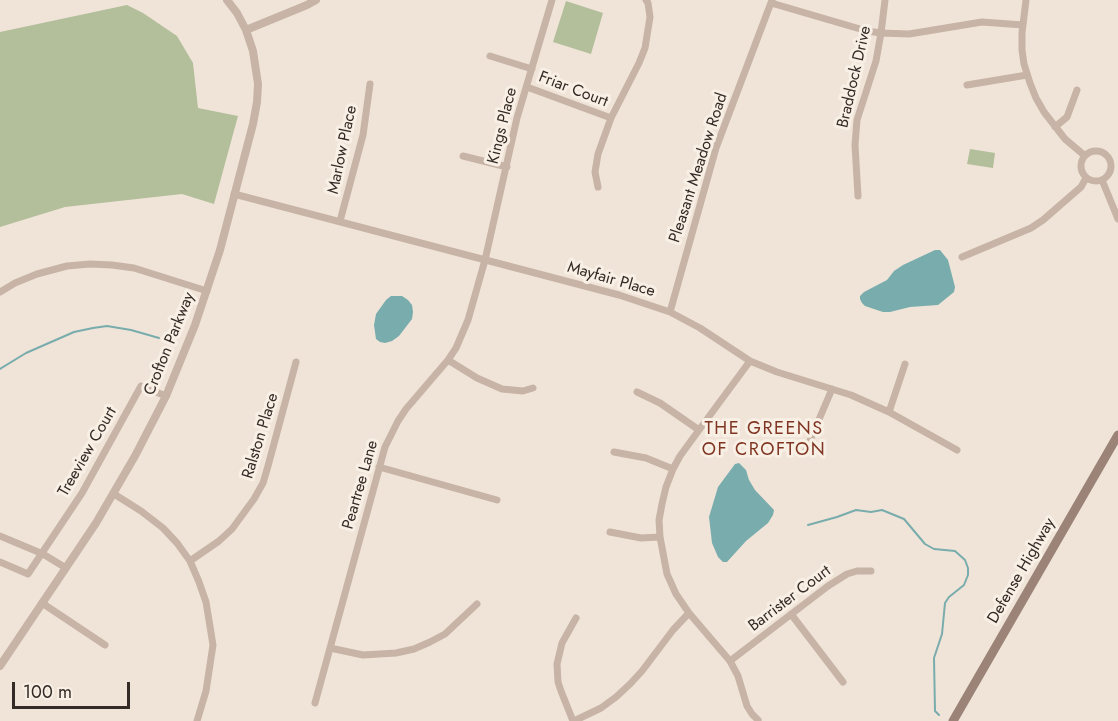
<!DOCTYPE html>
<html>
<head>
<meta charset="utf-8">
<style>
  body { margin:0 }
  #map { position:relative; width:1118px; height:721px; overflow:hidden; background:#f0e4d9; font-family:Jost,sans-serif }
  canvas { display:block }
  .scale { position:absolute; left:12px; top:682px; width:118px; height:27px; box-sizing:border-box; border:3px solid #342a26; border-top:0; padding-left:8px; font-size:18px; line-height:21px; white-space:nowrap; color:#342a26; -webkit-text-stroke:4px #f8efe5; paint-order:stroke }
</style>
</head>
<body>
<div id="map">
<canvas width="1118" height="721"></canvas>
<div class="scale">100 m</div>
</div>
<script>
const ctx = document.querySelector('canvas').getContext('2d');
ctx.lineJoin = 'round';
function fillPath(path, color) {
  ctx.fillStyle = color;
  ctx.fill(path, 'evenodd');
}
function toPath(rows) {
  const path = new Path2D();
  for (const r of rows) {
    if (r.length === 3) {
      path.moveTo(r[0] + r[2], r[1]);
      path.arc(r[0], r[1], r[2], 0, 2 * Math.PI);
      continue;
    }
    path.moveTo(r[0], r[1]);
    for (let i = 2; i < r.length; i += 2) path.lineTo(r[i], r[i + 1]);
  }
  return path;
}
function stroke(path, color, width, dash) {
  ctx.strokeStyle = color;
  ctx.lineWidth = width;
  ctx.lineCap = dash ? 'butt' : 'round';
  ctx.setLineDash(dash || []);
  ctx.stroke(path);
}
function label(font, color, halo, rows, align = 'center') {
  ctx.font = font + ' Jost,sans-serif';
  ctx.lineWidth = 6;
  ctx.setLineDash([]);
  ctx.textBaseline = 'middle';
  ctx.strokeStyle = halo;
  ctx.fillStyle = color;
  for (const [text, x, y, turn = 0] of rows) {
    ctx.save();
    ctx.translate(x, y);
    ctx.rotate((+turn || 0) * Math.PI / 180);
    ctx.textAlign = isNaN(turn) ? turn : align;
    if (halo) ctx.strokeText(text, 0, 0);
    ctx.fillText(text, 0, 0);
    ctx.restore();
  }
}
fillPath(toPath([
  [566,1,603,13,591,54,553,42],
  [127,5,143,13,177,36,193,63,198,108,238,116,214,204,182,194,65,207,0,227,0,32],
  [970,149,995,153,993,168,967,164]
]), '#b3be9a');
fillPath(toPath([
  [935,250,940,250,948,260,955,287,954,292,938,305,910,307,890,312,883,312,865,306,862,303,860,299,860,296,864,292,887,280,894,271,903,265],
  [391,296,402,296,408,300,412,305,413,312,412,319,399,336,392,341,385,343,380,342,376,339,374,325,376,314,386,300],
  [739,463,746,470,749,480,755,490,774,510,773,515,768,523,746,541,727,562,723,562,718,557,712,543,709,517,718,487,735,464]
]), '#79acac');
stroke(toPath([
  [0,369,26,353,74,332,93,328,107,326,131,330,159,338],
  [808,525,837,517,856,510,871,512,882,510,904,519,925,544,934,549,955,551,965,560,968,568,968,575,964,585,949,597,945,603,942,634,934,658,935,711,939,715]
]), '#79acac', 2);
stroke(toPath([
  [1026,0,1022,33,1022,50,1024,64,1030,83,1036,98,1044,112,1065,139,1084,155],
  [771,3,867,31,881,33,909,34,982,22,1023,25],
  [490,56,532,69],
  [967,85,1027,75],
  [527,87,611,118],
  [1055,127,1067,117,1077,90],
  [1096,166,15],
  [463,156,507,167],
  [1102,180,1118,219],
  [598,187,595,172,598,154,611,118,639,63,645,48,650,17,648,3,646,0],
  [234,194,619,295,670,312,700,328,750,361,777,372,851,395,889,412,957,450],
  [858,196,855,145,857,120,876,61,881,33,885,0],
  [340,221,363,135,370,84],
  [962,257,1031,228,1043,220,1081,187,1086,178],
  [0,292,15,283,37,274,67,266,90,264,112,265,134,268,207,291],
  [670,312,716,148,772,0],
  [448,360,477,378,502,389,523,391,533,388],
  [750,361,699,430,680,456,673,469,666,487,662,504,659,520,660,537,667,574,676,594,689,613,730,661,738,676,747,706,752,714,758,720],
  [637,392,660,403,699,430],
  [889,412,905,364],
  [806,450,832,389],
  [614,452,646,458,673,469],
  [379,467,497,500],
  [114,494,141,511,163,528,177,543,190,561,199,582,206,602,213,645,206,691,197,721],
  [610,532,641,538,660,537],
  [0,536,43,554,66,568],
  [190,561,219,541,232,529,254,499,263,483,268,466,296,362],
  [0,562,28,574,82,493,141,386,166,396],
  [42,603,105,645],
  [791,614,843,682],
  [330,648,363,655,396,653,414,649,430,642,445,634,477,604],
  [730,661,828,586,847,574,857,571,871,571],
  [315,703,385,447,398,421,406,409,448,360,456,348,468,320,485,260,517,118,552,0],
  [573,721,561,691,558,682,557,664,562,643,576,618],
  [574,721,601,708,616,697,630,684,642,671,673,630,689,613]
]), '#c7b4a6', 7);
stroke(toPath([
  [246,30,307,5,316,0],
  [0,666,96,523,135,456,166,396,195,325,220,250,253,124,257,102,258,84,253,51,246,30,237,13,227,0]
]), '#c7b4a6', 8);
stroke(toPath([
  [953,721,1118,435]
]), '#9b8377', 9);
label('16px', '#342a26', '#f8efe5', [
  ["Braddock Drive",855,77,-77],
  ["Friar Court",573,90,21],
  ["Kings Place",503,126,-76],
  ["Marlow Place",343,150,-78],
  ["Pleasant Meadow Road",699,168,-72],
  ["Mayfair Place",611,280,16],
  ["Crofton Parkway",170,344,-68],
  ["Ralston Place",261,436,-73],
  ["Treeview Court",88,452,-60],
  ["Peartree Lane",361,485,-74],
  ["Defense Highway",1022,571,-60],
  ["Barrister Court",790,599,-37]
]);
ctx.letterSpacing = '1.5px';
label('18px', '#803523', '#f8efe5', [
  ["THE GREENS",764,430],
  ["OF CROFTON",764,451]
]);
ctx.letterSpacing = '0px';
</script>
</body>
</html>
